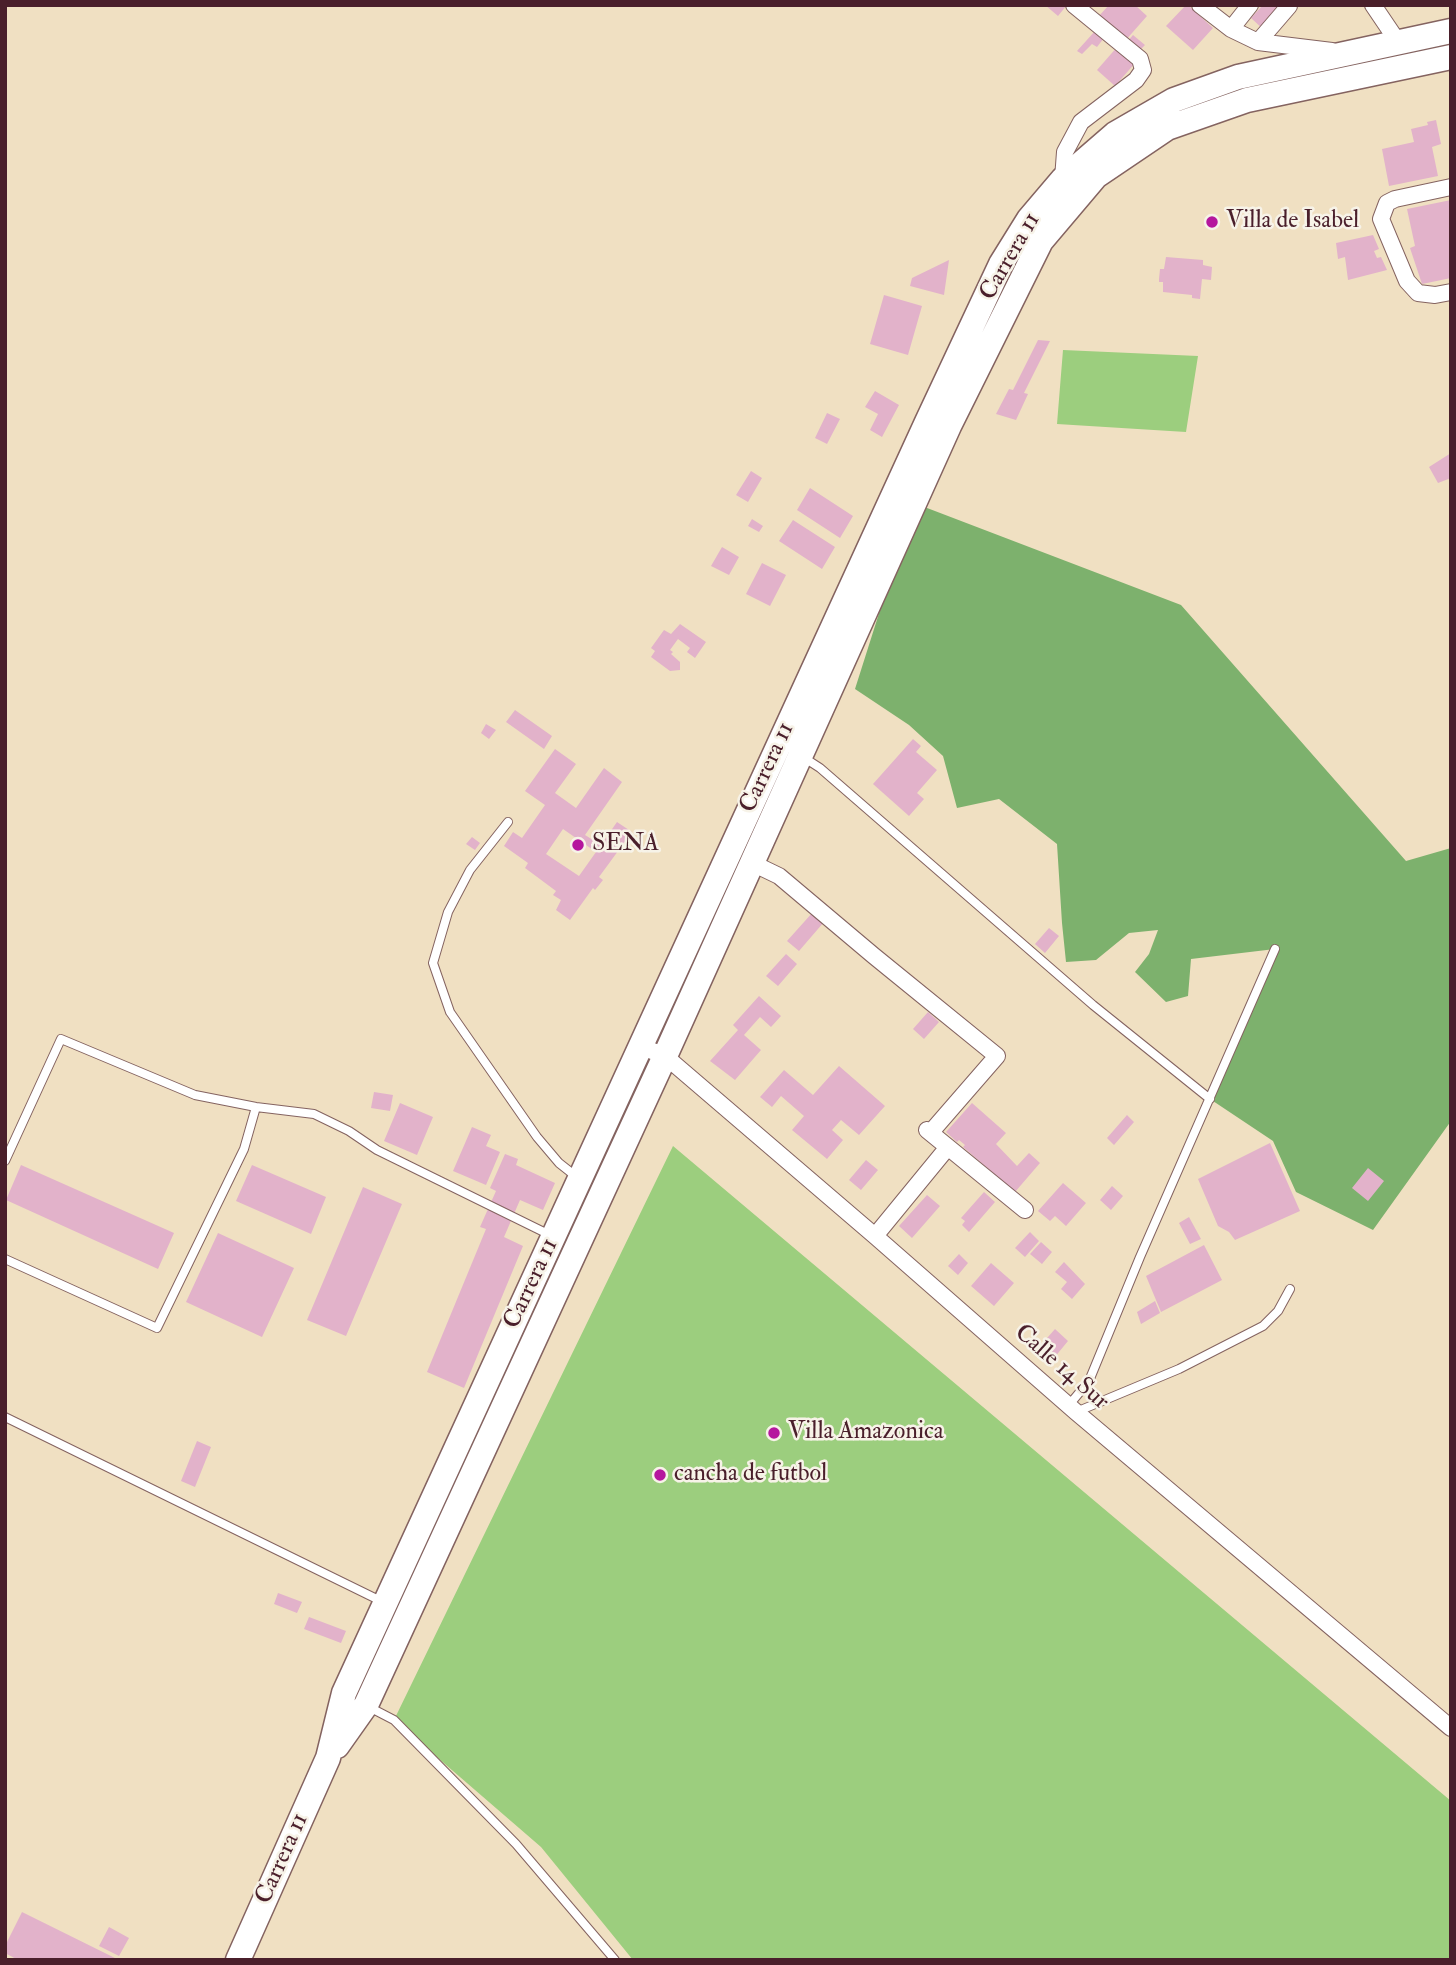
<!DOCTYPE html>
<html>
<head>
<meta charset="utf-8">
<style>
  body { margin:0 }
  #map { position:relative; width:1456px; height:1965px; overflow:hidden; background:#f0e0c2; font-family:"IM FELL Double Pica",serif }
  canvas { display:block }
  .frame { position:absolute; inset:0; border:7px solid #4a1f2b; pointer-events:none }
</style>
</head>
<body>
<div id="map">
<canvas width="1456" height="1965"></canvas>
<div class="frame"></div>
</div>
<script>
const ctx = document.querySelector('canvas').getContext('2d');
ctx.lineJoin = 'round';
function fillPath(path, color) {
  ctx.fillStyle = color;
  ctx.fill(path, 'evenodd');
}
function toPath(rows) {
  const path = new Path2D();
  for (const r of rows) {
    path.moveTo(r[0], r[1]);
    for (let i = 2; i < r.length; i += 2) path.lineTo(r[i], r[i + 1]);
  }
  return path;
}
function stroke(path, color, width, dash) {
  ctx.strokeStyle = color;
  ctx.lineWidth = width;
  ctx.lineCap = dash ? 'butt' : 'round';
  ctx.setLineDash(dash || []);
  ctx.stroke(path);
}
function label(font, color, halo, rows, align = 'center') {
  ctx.font = font + ' "IM FELL Double Pica",serif';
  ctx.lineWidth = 5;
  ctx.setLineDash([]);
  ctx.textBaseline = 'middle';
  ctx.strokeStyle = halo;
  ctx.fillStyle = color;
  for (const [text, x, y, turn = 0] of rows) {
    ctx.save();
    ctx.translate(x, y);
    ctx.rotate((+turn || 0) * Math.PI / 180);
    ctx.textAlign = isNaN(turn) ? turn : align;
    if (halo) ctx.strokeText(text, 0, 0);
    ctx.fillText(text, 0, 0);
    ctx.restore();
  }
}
fillPath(toPath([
  [1063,350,1198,356,1186,432,1057,424],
  [673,1146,1451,1801,1451,1960,633,1960,541,1847,394,1720]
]), '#9cce7e');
fillPath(toPath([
  [914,503,1181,605,1406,861,1451,848,1451,1121,1373,1230,1296,1192,1273,1141,1210,1099,1275,949,1191,959,1188,996,1166,1002,1135,972,1149,954,1158,930,1129,933,1096,960,1066,962,1062,923,1057,844,999,799,957,808,943,756,909,725,855,689]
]), '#7db16d');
fillPath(toPath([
  [1045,5,1067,5,1058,16],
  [1109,5,1135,5,1147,16,1125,41,1113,28,1114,27,1107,21,1105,23,1098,17],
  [1186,5,1188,5,1213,28,1193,50,1166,26],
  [1263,5,1287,5,1264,30,1251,18],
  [1095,31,1104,38,1097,47,1092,44,1082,54,1077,51],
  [1133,35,1145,45,1138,52,1127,42],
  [1118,46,1136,62,1115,86,1097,70],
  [1436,120,1441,144,1432,147,1438,176,1389,186,1382,149,1414,142,1411,129,1428,125,1427,122],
  [1451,200,1451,278,1422,284,1410,248,1415,246,1407,209],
  [1373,235,1379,249,1374,251,1377,258,1381,257,1387,270,1348,280,1345,257,1338,259,1336,243],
  [1166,257,1203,260,1203,265,1212,267,1211,280,1202,279,1200,299,1192,298,1192,295,1163,292,1163,282,1159,282,1159,279,1160,269,1164,269],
  [949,260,944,295,910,286,912,278],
  [884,295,922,306,908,355,870,344],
  [1038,340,1050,341,1024,393,1028,394,1016,420,996,414,1009,389,1013,390],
  [875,391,899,405,882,437,870,430,878,414,865,407],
  [827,413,840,419,827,444,815,438],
  [1451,453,1451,478,1438,483,1429,467],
  [751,471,762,478,748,502,736,495],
  [810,488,853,516,840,538,797,510],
  [752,519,763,526,759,532,748,526],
  [793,520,835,547,822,569,779,541],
  [722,547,739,557,729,575,711,566],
  [762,563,786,575,770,606,746,594],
  [680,624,706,642,695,658,687,652,690,648,678,639,670,650,673,652,671,654,680,662,680,670,670,671,651,657,655,651,651,648,664,630,671,634],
  [515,710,552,736,544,749,506,722],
  [486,724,496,730,489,739,481,733],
  [913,739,921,746,916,752,937,770,917,793,924,799,909,816,873,784],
  [555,749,576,764,555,793,576,808,604,768,622,782,585,835,601,845,617,822,632,832,599,877,603,880,595,890,593,888,570,920,556,910,561,900,553,895,556,891,525,868,528,863,504,846,513,832,522,838,545,805,525,791],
  [563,829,596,852,579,876,546,854],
  [472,837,480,843,475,850,466,844],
  [813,912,824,922,799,951,787,941],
  [1049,928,1059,936,1045,953,1035,944],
  [786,954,797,964,778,986,766,976],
  [759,996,781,1016,771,1027,760,1017,744,1035,761,1050,735,1080,710,1061,738,1030,733,1025],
  [928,1012,939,1022,924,1039,913,1029],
  [839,1066,885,1106,859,1135,841,1120,832,1130,843,1140,827,1159,792,1130,804,1116,781,1096,772,1107,760,1097,784,1070,813,1095],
  [374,1092,393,1095,390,1111,371,1108],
  [400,1103,433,1117,417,1155,384,1141],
  [972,1103,1006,1133,996,1144,1017,1166,1029,1153,1040,1163,1015,1192,963,1147,965,1145,959,1140,957,1142,946,1132],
  [1127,1115,1134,1122,1114,1145,1107,1138],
  [472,1127,491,1135,486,1146,500,1152,486,1185,453,1171],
  [1270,1143,1300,1211,1235,1240,1229,1232,1218,1226,1198,1179],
  [505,1154,518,1159,516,1165,555,1183,543,1210,520,1200,504,1237,523,1246,464,1388,427,1372,486,1229,480,1227,496,1191,490,1188],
  [866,1160,878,1170,861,1190,849,1180],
  [21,1165,174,1233,158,1269,6,1200],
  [252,1165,326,1197,311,1234,236,1201],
  [1368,1168,1384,1181,1368,1201,1352,1188],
  [1063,1183,1086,1203,1066,1226,1055,1216,1050,1221,1038,1211],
  [1112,1186,1123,1196,1111,1210,1100,1200],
  [363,1187,402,1204,346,1336,307,1320],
  [984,1192,995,1202,969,1232,962,1225,965,1221,961,1218],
  [927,1195,940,1206,912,1238,899,1226],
  [1189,1217,1201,1239,1190,1244,1179,1223],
  [1030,1232,1039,1241,1025,1257,1015,1248],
  [218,1233,294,1268,262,1337,186,1302],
  [1041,1242,1052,1252,1042,1264,1030,1254],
  [1204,1245,1222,1280,1161,1312,1146,1276],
  [959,1254,968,1263,958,1275,948,1266],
  [1064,1262,1085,1284,1072,1299,1061,1289,1067,1282,1055,1272],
  [991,1263,1014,1283,994,1306,971,1286],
  [1155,1301,1160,1313,1141,1324,1137,1312],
  [1055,1329,1068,1341,1054,1358,1040,1346],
  [197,1441,211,1447,195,1487,181,1481],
  [278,1593,302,1602,297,1613,274,1604],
  [309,1617,346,1631,341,1643,304,1629],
  [22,1912,119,1960,18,1960,5,1953,5,1946],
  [109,1927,129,1938,119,1956,99,1946]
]), '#e2b2ca');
const lane = toPath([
  [803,757,820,768,1093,1005,1210,1099],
  [508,822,470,870,448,912,433,963,450,1012,537,1137,559,1163,578,1178],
  [5,1161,61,1039,195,1095,256,1107,314,1114,349,1131,377,1150,550,1235],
  [5,1259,157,1328,244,1149,256,1107],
  [1069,1405,1089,1381,1140,1257,1275,949],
  [1076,1412,1179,1369,1263,1326,1278,1311,1290,1289],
  [5,1417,383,1602],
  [369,1707,394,1720,516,1844,615,1960]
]);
const street = toPath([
  [1200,5,1231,29,1258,42,1332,51],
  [1373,5,1398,42],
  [1231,29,1250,5],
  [1258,42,1289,6],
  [1063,179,1065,152,1081,122,1136,80,1143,70,1140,59,1074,5],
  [1451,187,1395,199,1387,203,1381,219,1407,281,1418,293,1435,295,1451,292],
  [752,863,779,876,874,956,997,1056,931,1132],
  [640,1046,665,1056,875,1236,1076,1412,1451,1728],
  [927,1130,1025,1210],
  [875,1236,948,1147]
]);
const primary = toPath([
  [337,1746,366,1705,665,1056,949,426,1041,241,1096,176,1167,128,1247,100,1451,57],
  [238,1960,328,1758,344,1693,927,422,1001,264,1029,219,1063,179,1115,134,1174,100,1238,77,1451,31]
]);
stroke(lane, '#846360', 10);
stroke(street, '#846360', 18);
stroke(primary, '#846360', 27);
stroke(lane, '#fff', 8);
stroke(street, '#fff', 16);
stroke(primary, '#fff', 24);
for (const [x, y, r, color] of [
  [1212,222,7,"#b5179e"],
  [578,845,7,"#b5179e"],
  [774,1433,7,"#b5179e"],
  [660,1475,7,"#b5179e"]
]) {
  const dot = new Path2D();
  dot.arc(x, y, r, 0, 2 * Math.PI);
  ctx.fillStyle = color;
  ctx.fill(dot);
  stroke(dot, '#f7f3e8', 2.5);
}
label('24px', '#4a1f2b', '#f7f3e8', [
  ["Villa de Isabel",1226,222],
  ["SENA",592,845],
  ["Villa Amazonica",788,1433],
  ["cancha de futbol",674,1475]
], 'left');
label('24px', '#4a1f2b', '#f7f3e8', [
  ["Carrera 11",1011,257,-60],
  ["Carrera 11",768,768,-65],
  ["Carrera 11",532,1284,-65],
  ["Calle 14 Sur",1061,1368,41],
  ["Carrera 11",283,1859,-66]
]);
</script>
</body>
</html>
